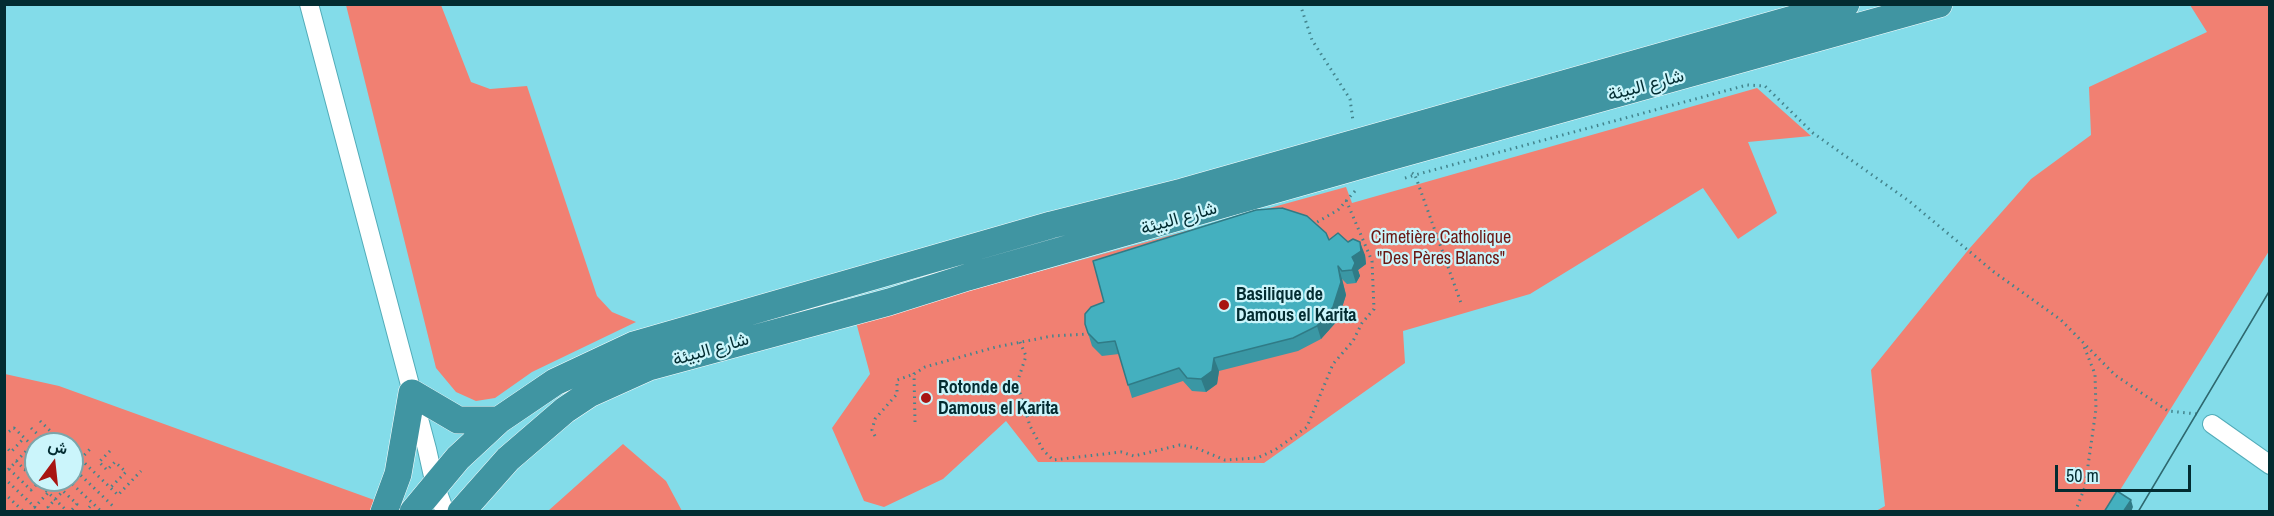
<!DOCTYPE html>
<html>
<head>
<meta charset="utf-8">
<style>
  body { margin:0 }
  #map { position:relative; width:2274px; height:516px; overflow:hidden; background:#83dce9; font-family:"Archivo Narrow",Vazirmatn,sans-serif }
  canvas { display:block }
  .frame { position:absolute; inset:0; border:6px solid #032c31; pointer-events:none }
  .north { position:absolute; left:24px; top:432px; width:60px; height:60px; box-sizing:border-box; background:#cbf5fb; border:2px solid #7ba5aa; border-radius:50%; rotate:15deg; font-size:16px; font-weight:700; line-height:24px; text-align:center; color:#032c31 }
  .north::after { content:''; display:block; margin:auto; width:21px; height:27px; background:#a81512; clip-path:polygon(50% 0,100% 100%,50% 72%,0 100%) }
  .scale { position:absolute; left:2055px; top:465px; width:136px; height:27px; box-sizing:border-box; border:3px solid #032c31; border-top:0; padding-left:8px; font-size:18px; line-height:21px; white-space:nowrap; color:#032c31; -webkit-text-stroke:4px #cbf5fb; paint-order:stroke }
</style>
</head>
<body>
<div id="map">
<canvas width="2274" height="516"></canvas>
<div class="frame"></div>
<div class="north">ش</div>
<div class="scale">50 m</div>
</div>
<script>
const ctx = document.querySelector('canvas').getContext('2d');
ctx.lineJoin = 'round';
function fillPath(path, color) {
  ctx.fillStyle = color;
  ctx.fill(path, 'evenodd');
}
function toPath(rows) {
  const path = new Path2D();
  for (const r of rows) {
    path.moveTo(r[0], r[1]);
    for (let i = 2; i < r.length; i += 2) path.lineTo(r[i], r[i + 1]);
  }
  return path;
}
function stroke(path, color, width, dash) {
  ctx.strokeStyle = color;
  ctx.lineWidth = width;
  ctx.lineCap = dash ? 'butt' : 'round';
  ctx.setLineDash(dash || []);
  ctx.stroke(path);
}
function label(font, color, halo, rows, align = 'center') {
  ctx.font = font + ' "Archivo Narrow",Vazirmatn,sans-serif';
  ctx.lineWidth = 4.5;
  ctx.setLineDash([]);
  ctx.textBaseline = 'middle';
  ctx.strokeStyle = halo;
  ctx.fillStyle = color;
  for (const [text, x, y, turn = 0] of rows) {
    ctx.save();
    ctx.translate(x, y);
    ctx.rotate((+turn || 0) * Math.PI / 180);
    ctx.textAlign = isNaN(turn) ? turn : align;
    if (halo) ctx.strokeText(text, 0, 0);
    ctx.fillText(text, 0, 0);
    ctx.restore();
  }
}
fillPath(toPath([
  [346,5,441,5,471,82,490,89,527,86,597,296,612,312,636,322,532,372,495,398,476,401,456,392,436,368],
  [2190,5,2269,5,2269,251,2107,511,1876,511,1885,506,1871,370,1969,249,2031,179,2091,135,2089,87,2207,32],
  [1757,88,1811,136,1748,142,1777,213,1738,239,1703,188,1530,294,1403,331,1405,363,1264,463,1038,462,1006,421,943,479,884,507,864,501,832,428,870,374,856,322,1346,187,1352,203],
  [5,374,59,386,377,501,371,512,5,512],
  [36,444,72,444,72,480,36,480],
  [623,444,666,481,682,511,548,511]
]), '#f18072');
const minor = toPath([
  [309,4,427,449,435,485,445,512],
  [2212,424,2270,465]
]);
const highway = toPath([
  [384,512,398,474,412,393,458,420,499,420],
  [413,512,458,458,499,420,555,382,634,345,1051,225,1182,192,1846,4],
  [461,512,508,459,565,410,589,394,649,367,889,302,968,277,1393,156,1939,4]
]);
stroke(minor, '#52acb9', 20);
stroke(highway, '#fff', 28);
stroke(toPath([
  [1300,4,1312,40,1350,99,1353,121],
  [1412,173,1415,175,1747,85,1765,86,1813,133,1909,201,1994,272,2061,320,2115,375,2168,411,2197,414],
  [1405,178,1415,175,1461,303],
  [1312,225,1338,210,1355,191],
  [1020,342,1026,356,1017,383,1030,426,1043,450,1053,460,1121,452,1134,456,1180,445,1196,448,1225,460,1257,458,1275,450,1307,427,1333,364,1353,341,1362,323,1374,309,1372,261,1346,200],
  [40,421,64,444],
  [915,422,914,374,925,367,996,347,1052,336,1089,334],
  [31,428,48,444],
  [4,435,14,428,36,449],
  [875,436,872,430,875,419,897,394,897,380,914,374],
  [4,445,11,452,24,438],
  [72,451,118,495,141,471],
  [110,451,99,462,107,470,115,462,126,472,110,488],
  [16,461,68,512],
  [72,467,115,508],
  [72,468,91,448],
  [9,469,31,490,41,480],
  [25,470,33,461,36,464],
  [4,474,32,445],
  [4,478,40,512],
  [68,480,102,512],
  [4,493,24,512],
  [30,512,60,480],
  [53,512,48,507,63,491,77,504,70,512],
  [85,512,93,503],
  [2075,512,2085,487,2096,409,2095,374,2083,344]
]), '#43848d', 3, [1.5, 4.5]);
stroke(minor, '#fff', 18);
stroke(highway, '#4095a2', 27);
stroke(toPath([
  [2138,512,2270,290]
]), '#2e686f', 1.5);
fillPath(toPath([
  [1329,240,1348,242,1365,255,1366,264,1358,270,1360,276,1356,283,1347,284,1342,279,1346,295,1338,320,1321,339,1298,351,1219,371,1217,384,1206,392,1192,391,1183,381,1132,398,1119,354,1102,356,1092,346,1088,333]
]), '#3a97a4');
fillPath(toPath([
  [1360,242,1365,255,1366,264,1358,270,1360,276,1356,283,1352,270,1352,257],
  [1338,266,1342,279,1346,295,1338,320,1321,339,1317,326],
  [1214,358,1219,371,1217,384,1206,392,1201,379],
  [2131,500,2133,507,2131,512,2123,512]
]), '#307b86');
const building = toPath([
  [1282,208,1307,216,1326,233,1329,240,1338,233,1348,242,1353,239,1360,242,1361,251,1352,257,1355,263,1352,270,1342,271,1338,266,1341,282,1333,307,1317,326,1293,338,1214,358,1212,371,1201,379,1187,378,1179,368,1128,385,1115,341,1098,343,1088,333,1085,324,1085,314,1091,307,1104,302,1093,261,1256,210,1282,208],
  [2117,491,2131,500,2123,512,2104,512,2117,491]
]);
fillPath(building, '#44b0bf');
stroke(building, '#307b86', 1.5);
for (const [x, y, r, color] of [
  [1224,305,6,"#a81512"],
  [926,398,6,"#a81512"]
]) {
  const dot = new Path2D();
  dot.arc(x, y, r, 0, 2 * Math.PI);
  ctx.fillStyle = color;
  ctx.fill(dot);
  stroke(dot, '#cbf5fb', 2);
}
label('18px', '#032c31', '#cbf5fb', [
  ["شارع البيئة",1646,86,-15],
  ["شارع البيئة",1179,219,-16],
  ["شارع البيئة",711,350,-16]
]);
label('18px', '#6a1712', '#cbf5fb', [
  ["Cimetière Catholique",1441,238],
  ["\"Des Pères Blancs\"",1441,259]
]);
label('bold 18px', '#032c31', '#cbf5fb', [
  ["Basilique de",1236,295],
  ["Damous el Karita",1236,316],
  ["Rotonde de",938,388],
  ["Damous el Karita",938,409]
], 'left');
</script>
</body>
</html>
